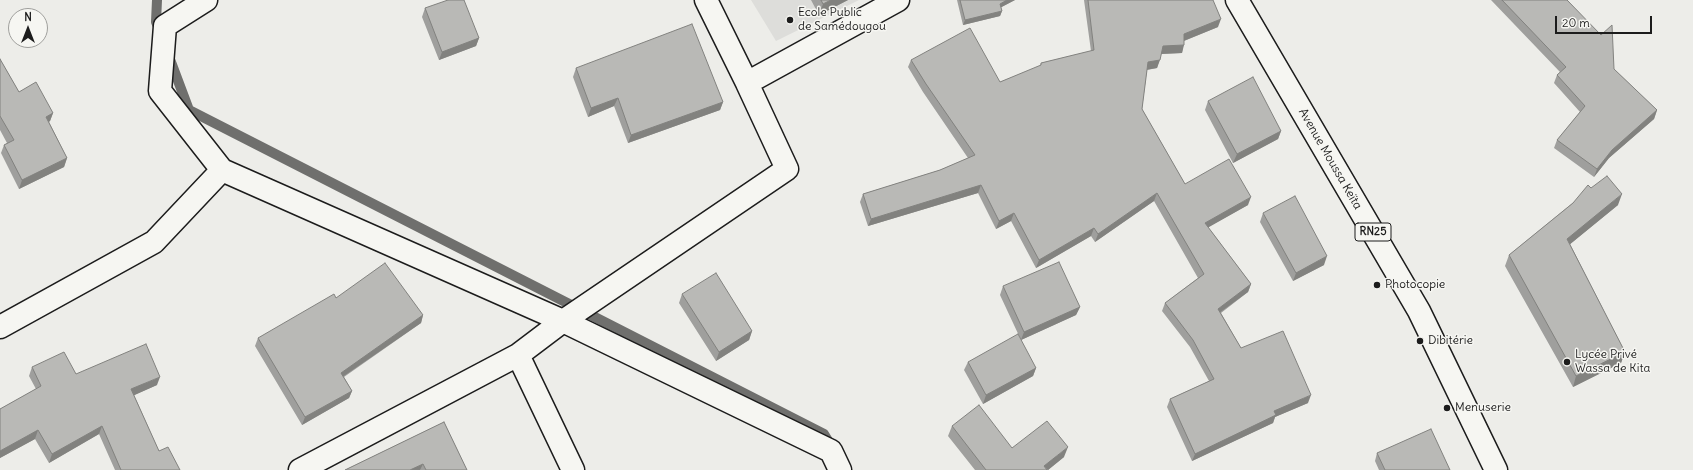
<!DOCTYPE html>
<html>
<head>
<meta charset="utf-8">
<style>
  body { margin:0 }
  #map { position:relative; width:1693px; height:470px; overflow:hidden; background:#edede9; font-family:Delius,sans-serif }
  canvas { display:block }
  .north { position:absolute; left:8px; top:8px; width:40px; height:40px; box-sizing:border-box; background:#f6f6f2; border:1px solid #9f9f9c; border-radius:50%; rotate:0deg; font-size:11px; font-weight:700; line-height:16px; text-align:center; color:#1c1c1c }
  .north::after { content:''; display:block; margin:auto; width:14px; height:18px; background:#1c1c1c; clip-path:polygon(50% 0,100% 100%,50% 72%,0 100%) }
  .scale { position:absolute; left:1555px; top:16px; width:97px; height:18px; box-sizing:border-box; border:2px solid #1c1c1c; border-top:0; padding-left:5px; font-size:12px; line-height:14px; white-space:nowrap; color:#1c1c1c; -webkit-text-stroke:3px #f6f6f2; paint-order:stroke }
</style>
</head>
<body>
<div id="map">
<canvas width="1693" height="470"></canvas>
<div class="north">N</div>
<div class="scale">20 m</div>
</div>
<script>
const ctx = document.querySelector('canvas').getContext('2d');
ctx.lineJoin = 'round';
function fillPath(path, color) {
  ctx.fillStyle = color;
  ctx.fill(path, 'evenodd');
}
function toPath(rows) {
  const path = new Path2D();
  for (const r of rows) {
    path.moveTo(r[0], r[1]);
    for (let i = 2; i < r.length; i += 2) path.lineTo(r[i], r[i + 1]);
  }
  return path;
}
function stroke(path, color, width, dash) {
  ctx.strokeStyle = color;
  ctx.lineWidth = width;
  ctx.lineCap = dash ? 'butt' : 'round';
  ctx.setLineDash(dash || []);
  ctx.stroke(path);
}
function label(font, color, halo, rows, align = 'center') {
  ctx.font = font + ' Delius,sans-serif';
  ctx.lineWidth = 3;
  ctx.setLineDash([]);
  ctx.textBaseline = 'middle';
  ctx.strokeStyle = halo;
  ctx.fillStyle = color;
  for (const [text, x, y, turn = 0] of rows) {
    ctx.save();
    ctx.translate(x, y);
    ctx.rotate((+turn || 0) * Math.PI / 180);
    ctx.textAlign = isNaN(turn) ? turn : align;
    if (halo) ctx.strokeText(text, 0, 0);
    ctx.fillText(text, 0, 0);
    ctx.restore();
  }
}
fillPath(toPath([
  [751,0,859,0,776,41]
]), '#ddddda');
stroke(toPath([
  [157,0,156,22,160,31],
  [168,54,189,110,824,434,832,447]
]), '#6f6f6d', 10);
const minor = toPath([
  [206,0,165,26,160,91,222,170,563,321,831,451,840,470],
  [747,83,898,0],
  [0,327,154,242,222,170],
  [518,355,573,470],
  [300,470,518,355,563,321,787,169,747,83,706,0]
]);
const major = toPath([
  [1237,0,1419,311,1496,470]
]);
stroke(minor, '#1c1c1c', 25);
stroke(major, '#1c1c1c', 25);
stroke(minor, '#f6f6f2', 22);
stroke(major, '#f6f6f2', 22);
fillPath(toPath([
  [811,0,848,0,819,15],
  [957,0,1015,0,1001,7,1002,11,1000,16,963,25],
  [1084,0,1213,0,1218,27,1184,41,1182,53,1161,54,1157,68,1147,70,1142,109,1185,184,1248,205,1208,227,1251,284,1248,292,1221,313,1241,348,1308,403,1275,417,1273,423,1192,461,1167,407,1170,399,1209,381,1190,347,1162,311,1165,303,1198,278,1154,201,1095,242,1091,236,1036,268,1011,221,996,229,978,193,868,226,860,202,863,194,940,170,968,158,923,92,908,67,911,60,1000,82,1040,66,1041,63,1091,51],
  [1491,0,1567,0,1614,69,1657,110,1654,119,1609,158,1594,177,1554,148,1557,140,1580,112,1554,83,1557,75,1560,72],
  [425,8,479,38,476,46,439,60,422,17],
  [0,59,19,92,53,113,50,121,49,122,67,158,64,167,19,189,1,153,4,145,7,143,0,130],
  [576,68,723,102,720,110,628,143,614,106,588,117,573,77],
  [1208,101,1281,131,1278,139,1233,163,1205,110],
  [1591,188,1618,205,1570,244,1625,352,1621,363,1573,387,1505,266,1509,255],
  [1263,213,1324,265,1293,281,1260,222],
  [1003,286,1080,307,1076,315,1021,340,1000,295],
  [682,294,752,331,749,340,716,361,679,303],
  [336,298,423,315,421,323,344,377,352,391,349,398,302,425,255,346,258,338],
  [968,362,1036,368,1033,376,983,404,964,370],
  [32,367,76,374,157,385,134,395,159,451,180,470,115,470,99,434,49,463,35,439,0,458,0,409,36,389,29,376],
  [444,422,467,470,345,470],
  [952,426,1012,448,1064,457,1048,470,975,470,948,436],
  [1377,453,1450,470,1379,470,1375,461]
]), '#9f9f9d');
fillPath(toPath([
  [831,0,848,0,819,15,823,4],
  [1007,0,1015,0,998,9,1000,4],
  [1002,11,1000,16,963,25,965,20],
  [1221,19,1218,27,1181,42,1184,34],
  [479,38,476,46,439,60,442,52],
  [1184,45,1182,53,1160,54,1163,46],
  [1160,60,1157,68,1145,70,1148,62],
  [618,98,614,106,588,117,591,108],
  [723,102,720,110,628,143,631,135],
  [1657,110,1654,119,1609,158,1594,177,1597,169,1612,150],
  [53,113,50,121,43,125,46,117],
  [1281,131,1278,139,1233,163,1237,154],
  [67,158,64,167,19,189,22,180],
  [981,185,978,193,868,226,871,219],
  [1157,193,1154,201,1095,242,1098,234],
  [1622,194,1618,205,1563,250,1567,239],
  [1251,197,1248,205,1202,231,1205,223],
  [1014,213,1011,221,996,229,999,221],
  [1094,228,1091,236,1036,268,1039,260],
  [1327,256,1324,265,1293,281,1296,273],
  [1251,284,1248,292,1215,316,1218,309],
  [1080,307,1076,315,1021,340,1024,332],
  [423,315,421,323,338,380,341,373],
  [752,331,749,340,716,361,719,352],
  [1625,352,1621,363,1573,387,1576,376],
  [1036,368,1033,376,983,404,986,395],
  [160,377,157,385,128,398,131,389],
  [352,391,349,398,302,425,305,417],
  [1311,395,1308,403,1275,417,1273,423,1192,461,1195,454,1274,411],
  [102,426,99,434,49,463,52,454],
  [38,430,35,439,0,458,0,451],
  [1068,447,1064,457,1048,470,1044,466],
  [423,464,420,470,410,470]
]), '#82827f');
const building = toPath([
  [448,0,464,0,479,38,442,52,425,8,448,0],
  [821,0,831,0,823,4,821,0],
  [960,0,1007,0,1000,4,1002,11,965,20,960,0],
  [1088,0,1213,0,1221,19,1184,34,1184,45,1163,46,1160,60,1148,62,1142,109,1185,184,1229,159,1251,197,1205,223,1251,284,1218,309,1241,348,1283,331,1311,395,1274,411,1276,415,1195,454,1170,399,1214,379,1193,340,1165,303,1204,274,1157,193,1098,234,1094,228,1039,260,1014,213,999,221,981,185,871,219,863,194,940,170,975,155,926,84,911,60,970,28,1000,82,1041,65,1041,63,1094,50,1088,0],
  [1502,0,1567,0,1601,35,1612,25,1614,69,1657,110,1612,150,1597,169,1557,140,1585,106,1557,75,1566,67,1502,0],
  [692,24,723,102,631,135,618,98,591,108,576,68,692,24],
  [0,59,19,92,36,82,53,113,46,117,67,158,22,180,4,145,14,140,0,116,0,59],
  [1253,77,1281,131,1237,154,1208,101,1253,77],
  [1607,176,1622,194,1567,239,1625,352,1576,376,1509,255,1573,203,1588,185,1591,188,1607,176],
  [1295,196,1327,256,1296,273,1263,213,1295,196],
  [1059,262,1080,307,1024,332,1003,286,1059,262],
  [385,263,423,315,341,373,352,391,305,417,258,338,334,294,336,298,385,263],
  [716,273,752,331,719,352,682,294,716,273],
  [1018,334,1036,368,986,395,968,362,1018,334],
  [146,344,160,377,131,389,159,451,168,447,180,470,121,470,102,426,52,454,38,430,0,451,0,409,41,386,32,367,64,352,76,374,146,344],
  [979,405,1012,448,1047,421,1068,447,1044,466,1047,470,986,470,952,426,979,405],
  [444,422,467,470,426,470,423,464,410,470,345,470,444,422],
  [1431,429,1450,470,1385,470,1377,453,1431,429]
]);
fillPath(building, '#b9b9b6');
stroke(building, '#82827f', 1);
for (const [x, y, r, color] of [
  [790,20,4,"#1c1c1c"],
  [1377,285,4,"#1c1c1c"],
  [1420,341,4,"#1c1c1c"],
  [1567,362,4,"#1c1c1c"],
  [1447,408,4,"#1c1c1c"]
]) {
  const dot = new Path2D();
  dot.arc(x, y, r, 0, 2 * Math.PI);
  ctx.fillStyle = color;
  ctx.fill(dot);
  stroke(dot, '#f6f6f2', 1.5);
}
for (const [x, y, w] of [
  [1373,232,36]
]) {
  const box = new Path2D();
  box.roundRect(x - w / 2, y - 9, w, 18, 3);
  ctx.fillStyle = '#f6f6f2';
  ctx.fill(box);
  stroke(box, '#1c1c1c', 1);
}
label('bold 11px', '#1c1c1c', null, [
  ["RN25",1373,232]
]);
label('12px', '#1c1c1c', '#f6f6f2', [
  ["Ecole Public",798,13],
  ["de Samédougou",798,27],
  ["Photocopie",1385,285],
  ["Dibitérie",1428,341],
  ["Lycée Privé",1575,355],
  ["Wassa de Kita",1575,369],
  ["Menuserie",1455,408]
], 'left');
label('12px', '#1c1c1c', '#f6f6f2', [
  ["Avenue Moussa Keïta",1330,159,60]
]);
</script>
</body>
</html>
